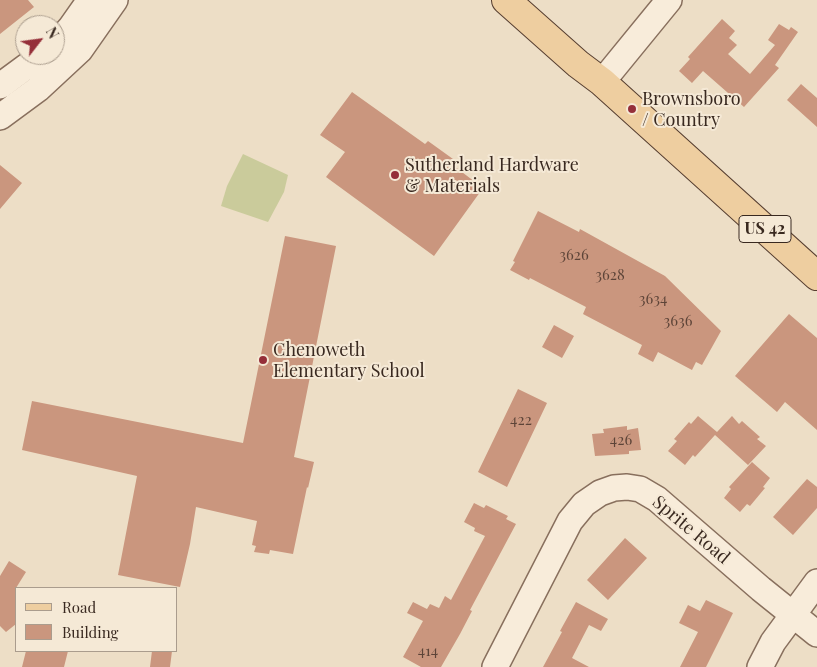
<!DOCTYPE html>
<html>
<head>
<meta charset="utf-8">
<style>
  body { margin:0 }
  #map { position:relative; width:817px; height:667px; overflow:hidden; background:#eddec6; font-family:"Playfair Display",serif }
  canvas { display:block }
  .legend { position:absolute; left:15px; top:587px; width:162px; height:65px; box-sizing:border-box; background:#f5e9d6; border:1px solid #aa9c8d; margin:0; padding:6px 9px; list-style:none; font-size:15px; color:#392920 }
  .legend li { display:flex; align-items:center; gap:10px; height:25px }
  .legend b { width:25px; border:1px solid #aa9c8d }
  .north { position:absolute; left:15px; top:15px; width:50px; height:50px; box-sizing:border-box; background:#f5e9d6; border:1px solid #aa9c8d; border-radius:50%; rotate:60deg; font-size:14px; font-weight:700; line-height:20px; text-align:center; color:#392920 }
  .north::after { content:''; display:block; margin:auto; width:18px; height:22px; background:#952f39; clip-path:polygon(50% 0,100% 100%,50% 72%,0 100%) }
</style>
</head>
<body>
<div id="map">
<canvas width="817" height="667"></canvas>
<ul class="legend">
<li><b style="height:6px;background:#eecea0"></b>Road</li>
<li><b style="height:14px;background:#ca967e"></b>Building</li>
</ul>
<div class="north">N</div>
</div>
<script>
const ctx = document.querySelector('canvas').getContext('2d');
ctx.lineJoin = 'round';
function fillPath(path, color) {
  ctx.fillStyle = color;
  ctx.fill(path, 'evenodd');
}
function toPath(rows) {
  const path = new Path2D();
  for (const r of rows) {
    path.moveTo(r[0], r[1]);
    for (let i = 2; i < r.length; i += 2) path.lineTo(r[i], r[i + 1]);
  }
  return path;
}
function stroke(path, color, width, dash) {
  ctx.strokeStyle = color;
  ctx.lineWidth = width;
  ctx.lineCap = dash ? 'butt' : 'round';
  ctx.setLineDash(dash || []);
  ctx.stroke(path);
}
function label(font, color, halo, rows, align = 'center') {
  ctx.font = font + ' "Playfair Display",serif';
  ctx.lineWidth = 4;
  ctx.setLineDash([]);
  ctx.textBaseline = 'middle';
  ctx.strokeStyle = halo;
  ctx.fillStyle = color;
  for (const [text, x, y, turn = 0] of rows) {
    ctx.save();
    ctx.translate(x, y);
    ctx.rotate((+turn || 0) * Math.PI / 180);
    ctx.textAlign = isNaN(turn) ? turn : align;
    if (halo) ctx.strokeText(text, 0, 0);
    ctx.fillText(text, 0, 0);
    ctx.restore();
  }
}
fillPath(toPath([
  [243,154,288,175,284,192,268,222,221,206,227,186]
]), '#cacb9b');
fillPath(toPath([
  [0,0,28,0,34,7,0,34],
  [722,19,735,31,729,38,737,45,728,54,750,74,775,45,768,40,779,24,789,30,791,27,798,32,775,65,779,68,744,107,703,71,692,83,679,71,690,59,688,57],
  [801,84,817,98,817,127,787,100],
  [352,92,425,144,428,141,453,159,450,163,483,188,434,256,326,177,345,152,320,135],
  [0,165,22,183,0,209],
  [538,211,579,232,580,229,665,276,721,331,702,365,696,362,692,370,658,352,653,362,638,354,642,345,583,314,586,307,530,278,529,280,510,270,515,262,513,261],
  [285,236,336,246,294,457,314,462,308,488,307,487,293,554,270,550,269,554,254,552,256,546,252,545,257,521,196,507,190,544,180,587,118,575,137,476,22,450,32,401,243,443],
  [789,314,817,338,817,430,785,402,777,412,735,376],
  [554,325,574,336,562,358,542,347],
  [518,389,547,403,507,487,478,472],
  [698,416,717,432,732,416,739,424,742,421,760,437,757,439,766,446,748,465,715,435,695,457,693,455,685,465,668,451,677,441,674,439,689,422,691,424],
  [627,426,627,430,638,428,641,450,629,451,629,454,595,456,592,434,604,433,603,429],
  [752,462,770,478,763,487,765,488,750,506,747,504,740,512,724,498,731,489,729,487],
  [807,479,817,487,817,508,793,535,773,517],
  [474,503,484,508,486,505,508,516,506,519,516,524,470,610,472,611,460,634,441,667,421,667,403,657,423,621,407,613,413,602,427,609,430,604,439,608,445,596,451,600,485,536,474,531,475,528,464,522],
  [625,538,647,558,608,600,587,580],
  [9,561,26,572,16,588,16,624,6,632,0,626,0,576],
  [706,600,733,613,706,667,680,667,698,632,679,623,688,605,700,611],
  [576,602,608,619,601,631,589,625,572,658,589,667,543,667,562,632,560,631],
  [26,651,68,651,64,667,22,667],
  [152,651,172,651,170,667,150,667]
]), '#ca967e');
const minor = toPath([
  [55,45,71,27,90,0],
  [602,82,669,0],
  [0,86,42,55],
  [0,117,38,89,80,50,115,0],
  [495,667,570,521,584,504,600,493,614,488,627,487,640,489,657,499,761,589,817,634],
  [760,667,773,642,817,582]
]);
const major = toPath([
  [506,0,578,64,602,82,817,276]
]);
stroke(minor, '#886f5d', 28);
stroke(major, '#563e30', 30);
stroke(minor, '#f8ecda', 25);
stroke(major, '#eecea0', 28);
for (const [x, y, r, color] of [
  [632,109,5,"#952f39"],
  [395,175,5,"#952f39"],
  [263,360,5,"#952f39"]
]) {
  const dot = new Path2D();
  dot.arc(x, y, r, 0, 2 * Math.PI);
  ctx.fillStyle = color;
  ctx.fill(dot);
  stroke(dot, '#f5e9d6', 2);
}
label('15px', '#5d4438', null, [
  ["3626",574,255],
  ["3628",610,275],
  ["3634",653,299],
  ["3636",678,321],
  ["422",521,420],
  ["426",621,440],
  ["414",428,651]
]);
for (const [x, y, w] of [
  [765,229,52]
]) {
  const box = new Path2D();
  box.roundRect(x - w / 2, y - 13.5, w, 27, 4);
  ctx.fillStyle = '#f5e9d6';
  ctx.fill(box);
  stroke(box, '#392920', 1);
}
label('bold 16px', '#392920', null, [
  ["US 42",765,229]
]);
label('18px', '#392920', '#f5e9d6', [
  ["Brownsboro",642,99],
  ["/ Country",642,120],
  ["Sutherland Hardware",405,165],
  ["& Materials",405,186],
  ["Chenoweth",273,350],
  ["Elementary School",273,371]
], 'left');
label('18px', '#392920', '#f5e9d6', [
  ["Sprite Road",691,530,40]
]);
</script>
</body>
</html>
